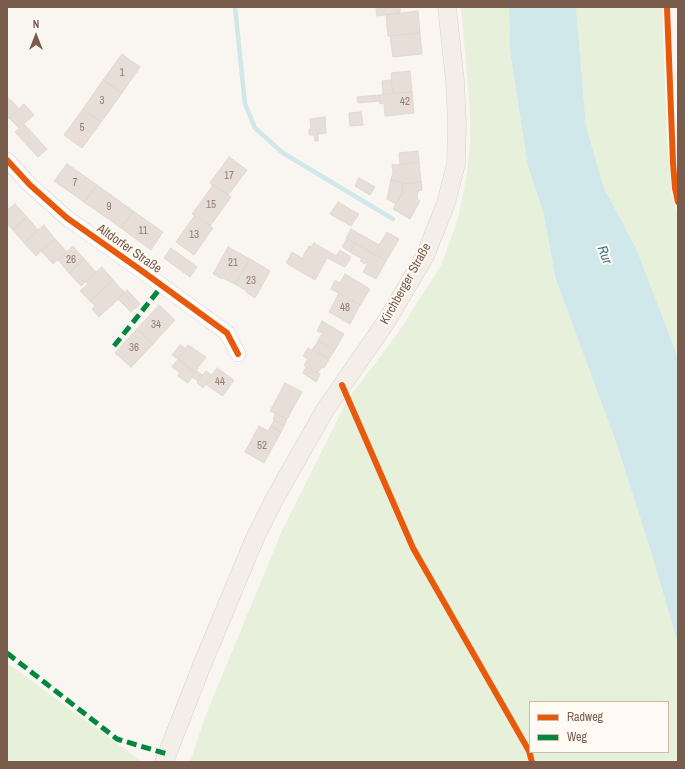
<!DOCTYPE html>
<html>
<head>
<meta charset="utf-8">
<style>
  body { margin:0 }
  #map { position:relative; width:685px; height:769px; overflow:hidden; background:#f9f5f0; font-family:"Archivo Narrow",sans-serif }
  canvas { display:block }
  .frame { position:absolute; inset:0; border:8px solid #7a5c4d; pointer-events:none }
  .legend { position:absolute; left:529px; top:701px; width:140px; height:52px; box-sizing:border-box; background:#fffaf3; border:1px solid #cabbb1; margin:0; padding:5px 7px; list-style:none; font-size:12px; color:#7a5c4d }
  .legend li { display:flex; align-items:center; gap:8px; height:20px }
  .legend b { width:20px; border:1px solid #cabbb1 }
  .north { position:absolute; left:16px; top:16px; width:40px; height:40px; -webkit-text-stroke:3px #fffaf3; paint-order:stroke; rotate:0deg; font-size:11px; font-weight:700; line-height:16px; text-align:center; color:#7a5c4d }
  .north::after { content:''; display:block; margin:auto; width:14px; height:18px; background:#7a5c4d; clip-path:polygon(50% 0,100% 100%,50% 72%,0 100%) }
</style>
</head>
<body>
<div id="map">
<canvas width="685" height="769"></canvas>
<div class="frame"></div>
<ul class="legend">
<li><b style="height:5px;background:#e8590c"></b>Radweg</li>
<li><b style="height:5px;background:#00873e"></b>Weg</li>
</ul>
<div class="north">N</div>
</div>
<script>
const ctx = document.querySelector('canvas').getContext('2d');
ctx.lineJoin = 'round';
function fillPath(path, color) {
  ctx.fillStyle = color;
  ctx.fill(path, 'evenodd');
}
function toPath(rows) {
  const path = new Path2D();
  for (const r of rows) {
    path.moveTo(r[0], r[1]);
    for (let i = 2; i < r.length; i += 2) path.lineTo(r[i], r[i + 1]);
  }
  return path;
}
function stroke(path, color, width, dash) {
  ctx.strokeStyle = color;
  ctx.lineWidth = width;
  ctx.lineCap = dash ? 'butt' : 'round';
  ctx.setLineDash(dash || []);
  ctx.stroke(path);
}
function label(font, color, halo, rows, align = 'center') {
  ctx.font = font + ' "Archivo Narrow",sans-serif';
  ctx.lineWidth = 4;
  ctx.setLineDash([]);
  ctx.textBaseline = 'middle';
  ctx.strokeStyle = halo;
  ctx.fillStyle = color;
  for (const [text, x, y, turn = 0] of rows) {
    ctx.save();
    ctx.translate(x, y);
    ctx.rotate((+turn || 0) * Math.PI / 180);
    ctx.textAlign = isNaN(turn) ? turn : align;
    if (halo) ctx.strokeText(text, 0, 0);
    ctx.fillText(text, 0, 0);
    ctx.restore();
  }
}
fillPath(toPath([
  [461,7,509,7,510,52,528,167,544,215,555,277,617,445,651,552,678,644,678,762,190,762,205,717,282,531,348,399,398,333,441,265,458,219,467,174,470,145,470,109],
  [530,702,668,702,668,752,530,752],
  [576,7,662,7,667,136,671,192,678,217,678,359,665,323,636,248,604,188,586,126],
  [7,663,141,761,141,762,7,762]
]), '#e7f0db');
fillPath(toPath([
  [509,7,576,7,586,126,604,188,636,248,665,323,678,359,678,644,651,552,617,445,555,277,544,215,528,167,510,52]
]), '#d0e8ea');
stroke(toPath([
  [235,7,245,104,255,128,283,153,393,219]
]), '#d0e8ea', 4.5);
const building = toPath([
  [393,7,400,7,400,13,377,16,376,9,393,7],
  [418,11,420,33,388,36,386,15,418,11],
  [420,33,422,54,393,57,390,36,420,33],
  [122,54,140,67,122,93,103,80,122,54],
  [410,71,412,92,393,93,391,73,410,71],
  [103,80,122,93,101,122,83,109,103,80],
  [391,80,393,93,383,94,382,81,391,80],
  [412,92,414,113,385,116,384,103,380,104,379,95,412,92],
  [379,95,380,101,358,103,357,97,379,95],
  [7,97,11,101,12,101,19,109,7,120,7,97],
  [24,104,34,115,19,128,9,118,24,104],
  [83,109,101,122,82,148,64,135,83,109],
  [361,112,363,125,350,126,349,113,361,112],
  [325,117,326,133,318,134,318,141,315,141,314,135,309,135,309,129,311,129,310,119,325,117],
  [24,124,47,149,38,157,15,132,24,124],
  [418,151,419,162,400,164,399,153,418,151],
  [229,157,247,170,228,195,210,183,229,157],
  [419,162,421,182,402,184,402,182,391,180,393,172,392,164,395,165,419,162],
  [67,164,97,185,84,202,54,181,67,164],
  [359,178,375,187,370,195,355,186,359,178],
  [391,180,402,182,402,184,403,192,396,204,387,199,391,180],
  [421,182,422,190,418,191,417,199,420,201,410,219,393,209,403,192,402,184,421,182],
  [97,185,133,211,121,228,84,202,97,185],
  [213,185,231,197,210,226,192,214,213,185],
  [338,202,359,214,351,226,330,214,338,202],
  [15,204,27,217,13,230,7,224,7,210,15,204],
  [133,211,163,232,151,250,121,228,133,211],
  [195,215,213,228,194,255,176,242,195,215],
  [27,217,38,230,24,243,13,230,27,217],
  [44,225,55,239,36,256,24,243,44,225],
  [351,229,379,245,387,232,399,239,386,261,346,238,351,229],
  [347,238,355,243,350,252,342,247,347,238],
  [55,239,67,252,53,264,41,251,55,239],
  [314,243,336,256,340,250,351,257,345,267,327,258,315,280,286,263,292,252,302,258,309,246,311,247,314,243],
  [355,243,386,261,376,279,363,272,368,263,367,262,365,264,360,261,362,259,350,252,355,243],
  [73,246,84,259,69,273,58,260,73,246],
  [228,247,250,259,235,284,223,278,222,279,213,274,228,247],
  [171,248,197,267,190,277,164,258,171,248],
  [84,259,96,272,81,286,69,273,84,259],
  [250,259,270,271,255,298,246,292,247,291,235,284,250,259],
  [102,267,113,280,90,301,80,291,88,284,86,281,102,267],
  [345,274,370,289,360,305,331,289,335,280,340,283,345,274],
  [113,280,125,293,99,317,92,309,95,306,90,301,113,280],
  [127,290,132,295,123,304,118,299,127,290],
  [339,293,360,305,350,324,329,312,339,293],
  [132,295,140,304,131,312,123,304,132,295],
  [159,305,175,320,153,344,137,329,159,305],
  [322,321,344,334,335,350,318,341,322,333,317,331,322,321],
  [137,329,153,344,140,358,131,367,132,368,115,353,137,329],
  [318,341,335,350,329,359,312,350,318,341],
  [180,345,186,349,178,359,172,355,180,345],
  [188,345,206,357,195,372,178,359,188,345],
  [308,348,329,359,324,368,321,367,318,373,304,365,308,359,303,356,308,348],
  [178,359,195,372,188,383,178,376,180,373,172,367,178,359],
  [306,367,320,374,316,382,303,373,306,367],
  [217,368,234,380,223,396,205,384,217,368],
  [196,371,203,375,198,381,192,377,196,371],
  [206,371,211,375,203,388,197,383,206,371],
  [285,383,302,392,287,419,270,411,285,383],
  [276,413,287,419,284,426,273,419,276,413],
  [274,420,284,426,281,432,271,426,274,420],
  [259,426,268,431,271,426,281,432,264,463,245,452,259,426]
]);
fillPath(building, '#e6ded7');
stroke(building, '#e2d8d2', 1);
const minor = toPath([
  [7,160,30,185,67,218,142,271,227,333,238,354]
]);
const major = toPath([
  [164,762,202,665,255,538,275,498,325,410,386,322,425,256,446,203,456,164,457,123,455,81,447,7]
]);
stroke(minor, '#d7d1cb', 16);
stroke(major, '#dad1cc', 19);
stroke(minor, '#fefefd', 15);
stroke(major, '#f3eee8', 18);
stroke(toPath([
  [114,346,162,286],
  [7,653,117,739,167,754]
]), '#00873e', 5, [10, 5]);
stroke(toPath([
  [667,7,673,163,675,188,678,202],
  [7,160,30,185,67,218,142,271,227,333,238,354],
  [342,385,413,548,529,751,532,762]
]), '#e8590c', 6);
label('11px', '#977e72', null, [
  ["1",122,73],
  ["3",102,101],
  ["42",405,102],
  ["5",82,128],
  ["17",229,176],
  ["7",75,183],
  ["15",211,205],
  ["9",109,207],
  ["11",143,231],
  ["13",194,235],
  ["26",71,260],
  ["21",233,263],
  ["23",251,281],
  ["48",345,308],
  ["34",156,325],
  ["36",134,348],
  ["44",220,382],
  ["52",262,446]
]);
label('13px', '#7a5c4d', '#fffaf3', [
  ["Altdorfer Straße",129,249,35],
  ["Kirchberger Straße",406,284,-61]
]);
label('italic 14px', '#437c86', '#fffaf3', [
  ["Rur",604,255,69]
]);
</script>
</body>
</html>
